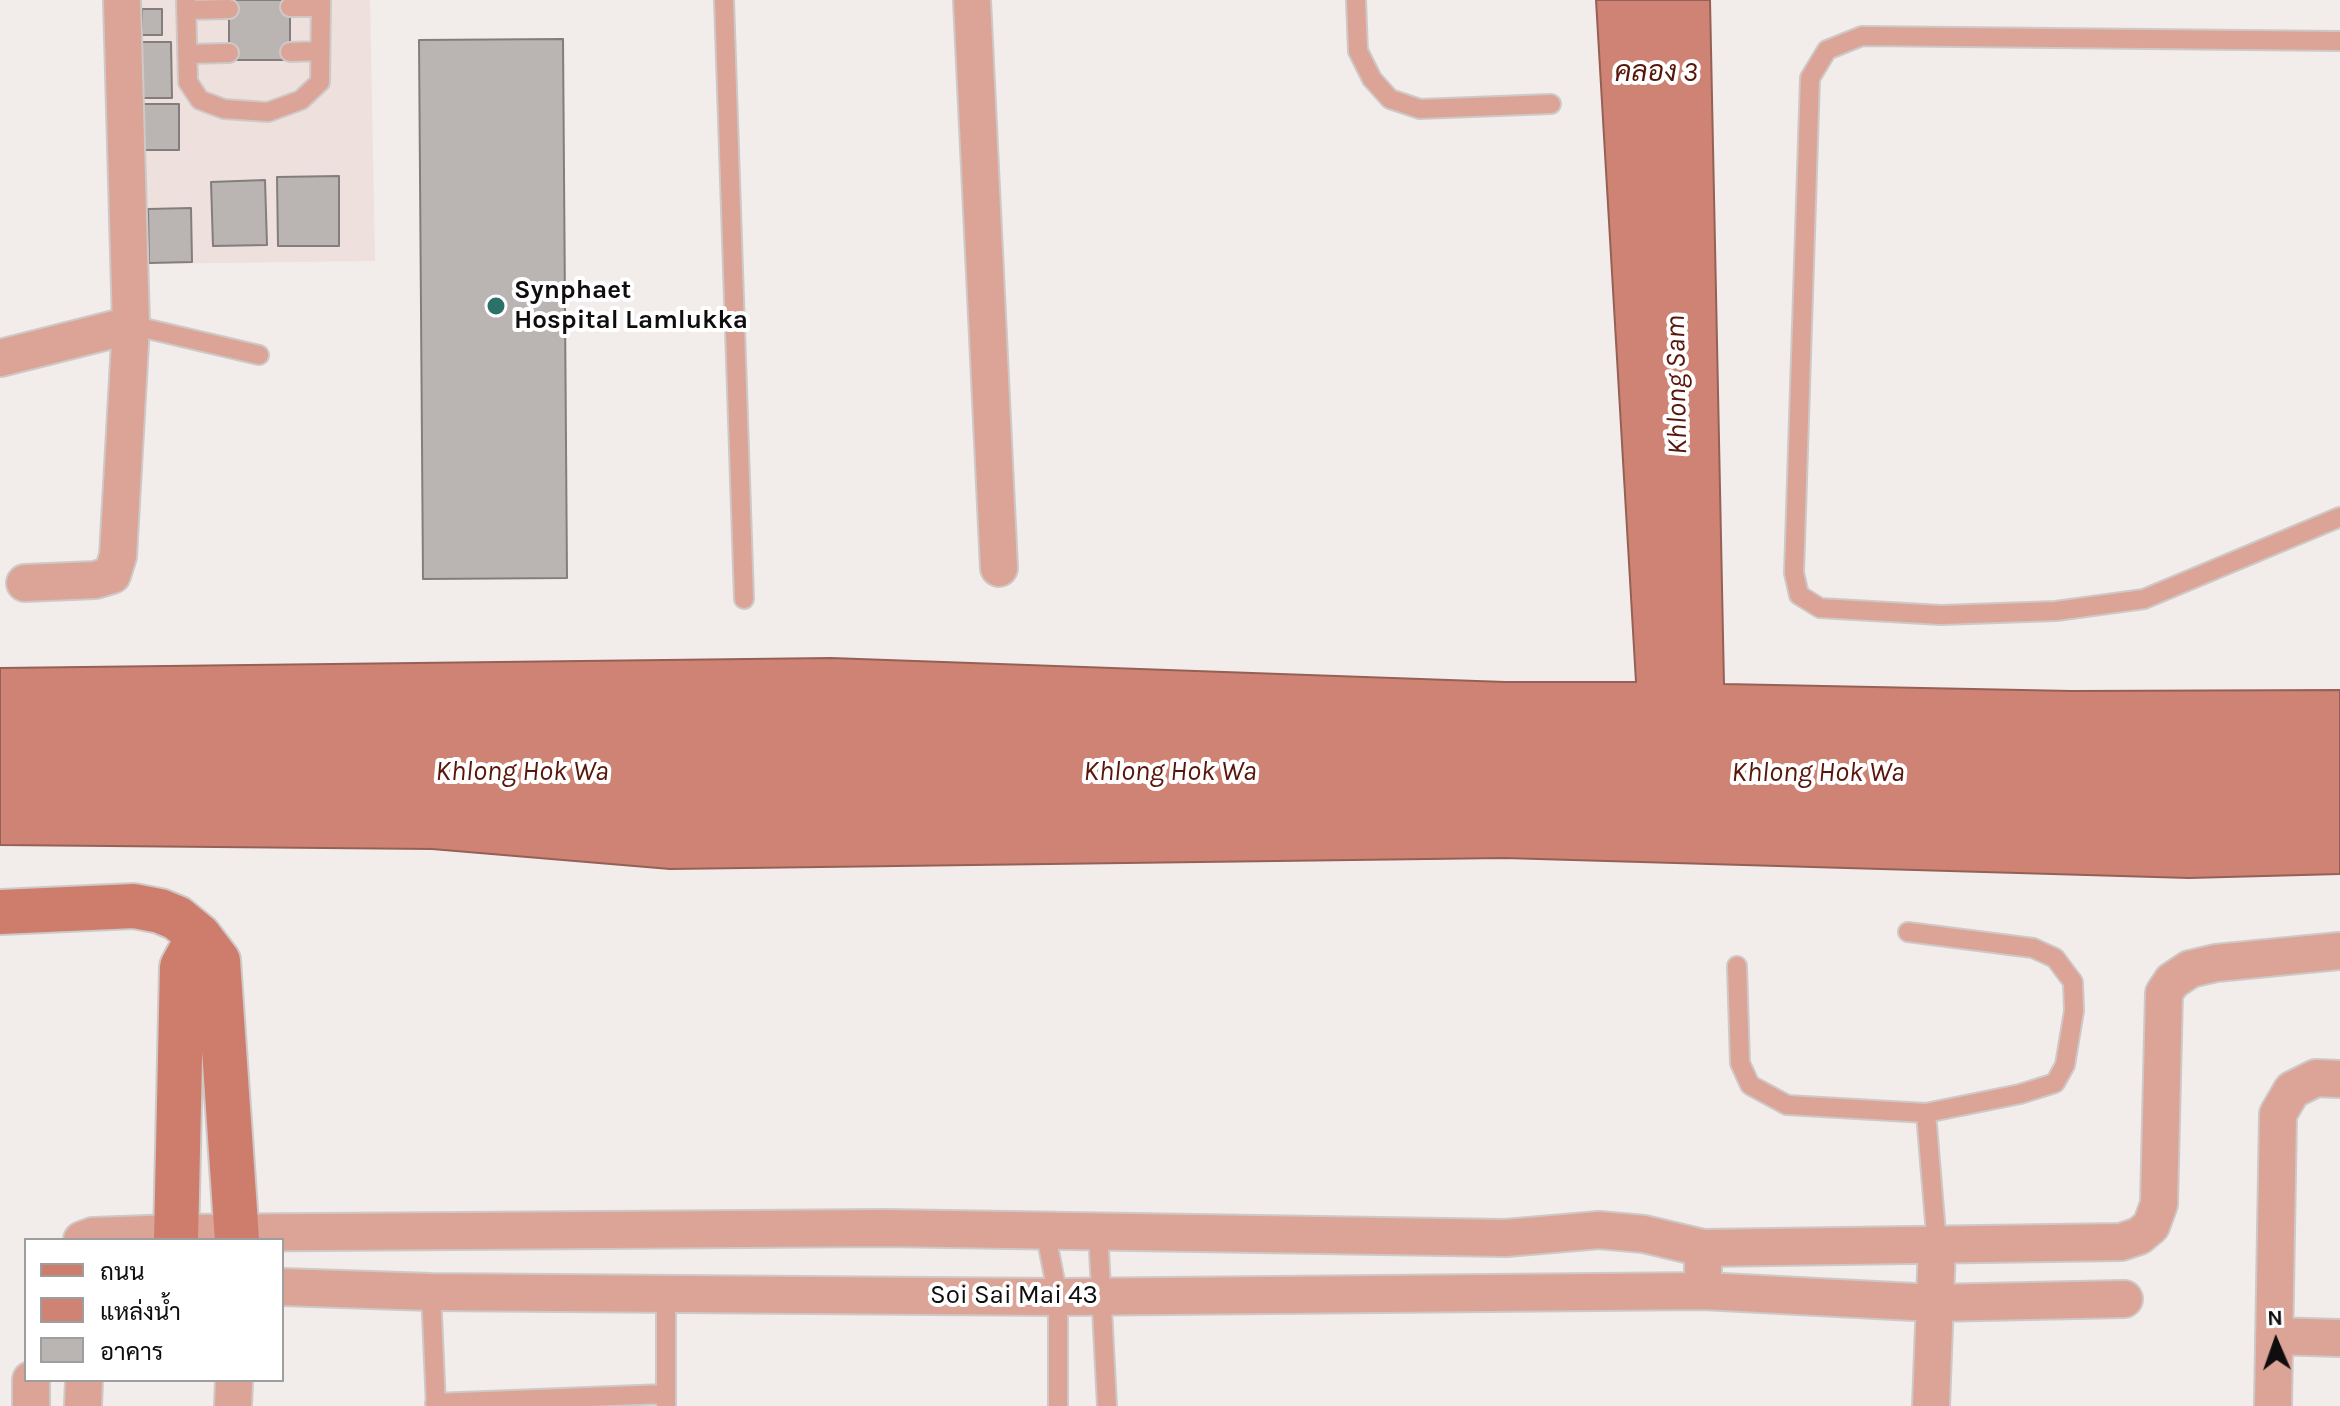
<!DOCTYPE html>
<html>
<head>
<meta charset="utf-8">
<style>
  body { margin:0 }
  #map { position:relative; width:2340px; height:1406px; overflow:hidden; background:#f2edeb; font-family:Karla,Sarabun,sans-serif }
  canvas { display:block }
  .legend { position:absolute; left:24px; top:1238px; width:260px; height:144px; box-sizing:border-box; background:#fff; border:2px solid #9f9e9e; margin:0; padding:10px 14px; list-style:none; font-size:24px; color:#0f0d0d }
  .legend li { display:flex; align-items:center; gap:16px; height:40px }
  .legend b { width:40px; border:2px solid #9f9e9e }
  .north { position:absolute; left:2236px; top:1302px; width:80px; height:80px; -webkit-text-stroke:6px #fff; paint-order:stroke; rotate:358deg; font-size:22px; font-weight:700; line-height:32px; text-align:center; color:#0f0d0d }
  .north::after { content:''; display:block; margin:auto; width:28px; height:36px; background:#0f0d0d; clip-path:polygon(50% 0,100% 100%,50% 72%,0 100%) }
</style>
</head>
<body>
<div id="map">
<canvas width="2340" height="1406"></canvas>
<ul class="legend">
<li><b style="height:10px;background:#ce7c6c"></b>ถนน</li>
<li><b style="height:22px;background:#ce8374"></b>แหล่งน้ำ</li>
<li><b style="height:22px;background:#bab5b3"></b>อาคาร</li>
</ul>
<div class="north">N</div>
</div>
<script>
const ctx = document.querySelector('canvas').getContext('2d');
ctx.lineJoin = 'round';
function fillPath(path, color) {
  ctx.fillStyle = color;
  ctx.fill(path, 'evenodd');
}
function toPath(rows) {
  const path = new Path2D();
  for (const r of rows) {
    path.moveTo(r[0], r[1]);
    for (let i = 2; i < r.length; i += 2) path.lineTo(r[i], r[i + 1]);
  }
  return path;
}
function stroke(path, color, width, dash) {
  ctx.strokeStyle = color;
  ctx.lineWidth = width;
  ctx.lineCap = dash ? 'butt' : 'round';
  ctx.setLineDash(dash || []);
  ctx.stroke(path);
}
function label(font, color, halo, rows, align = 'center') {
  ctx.font = font + ' Karla,Sarabun,sans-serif';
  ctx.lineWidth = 8;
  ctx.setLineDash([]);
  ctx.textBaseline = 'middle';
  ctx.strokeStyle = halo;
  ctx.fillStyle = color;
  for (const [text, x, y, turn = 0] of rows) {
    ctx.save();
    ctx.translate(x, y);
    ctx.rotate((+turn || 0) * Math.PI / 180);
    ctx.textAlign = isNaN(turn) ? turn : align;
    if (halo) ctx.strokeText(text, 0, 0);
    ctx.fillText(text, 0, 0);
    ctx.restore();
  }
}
fillPath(toPath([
  [136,0,370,0,375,261,142,264]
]), '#eee0dc');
const water = toPath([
  [1596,0,1710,0,1724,684,2072,691,2340,690,2340,874,2189,878,1504,858,670,869,432,849,0,845,0,668,831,658,1505,682,1636,682,1596,0]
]);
fillPath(water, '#ce8374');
stroke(water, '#956055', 2);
const building = toPath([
  [229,0,290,0,290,60,229,60,229,0],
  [142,9,162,9,162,35,142,35,142,9],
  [563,39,567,578,423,579,419,40,563,39],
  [141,42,171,42,172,98,141,98,141,42],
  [143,104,179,104,179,150,143,150,143,104],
  [339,176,339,246,278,246,277,177,339,176],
  [265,180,267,245,213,246,211,182,265,180],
  [191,208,192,262,149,263,148,209,191,208]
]);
fillPath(building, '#bab5b3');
stroke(building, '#837e7d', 2);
const lane = toPath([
  [186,0,188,82,200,100,224,109,268,112,301,100,320,82,321,0],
  [724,0,744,599],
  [1356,0,1358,51,1372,79,1390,99,1420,109,1551,104],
  [290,7,321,7],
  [187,10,229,9],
  [2340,41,1862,36,1827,50,1810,78,1794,573,1799,595,1820,608,1941,615,2056,611,2144,599,2340,517],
  [290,52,320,51],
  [187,54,229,53],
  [131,325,259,355],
  [1908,932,2033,948,2055,958,2073,982,2074,1011,2065,1065,2055,1083,2020,1094,1926,1113,1937,1246],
  [1737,966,1740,1063,1750,1085,1787,1105,1926,1113],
  [1045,1230,1058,1297,1058,1406],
  [1098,1231,1107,1406],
  [431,1292,436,1406],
  [435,1403,665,1394],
  [666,1404,666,1295]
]);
const street = toPath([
  [972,0,999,568],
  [0,358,131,325],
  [25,583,95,580,112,575,118,556,131,325,122,0],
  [82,1240,93,1236,176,1233,885,1228,1506,1238,1599,1230,1644,1234,1703,1248,2121,1242,2139,1236,2151,1226,2159,1204,2164,993,2172,981,2190,969,2216,963,2340,951],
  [282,1287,431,1292,1058,1297,1703,1291,1703,1248],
  [1703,1291,1934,1303,2124,1299],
  [2274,1336,2340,1338],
  [31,1406,31,1380],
  [83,1406,84,1380],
  [233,1406,234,1380],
  [1931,1406,1937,1246],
  [2273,1406,2278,1114,2292,1090,2316,1078,2340,1079]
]);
const secondary = toPath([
  [0,912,134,906,160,911,177,918,199,936,218,961,237,1240],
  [176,1240,182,967,199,936]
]);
stroke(lane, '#cec9c7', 22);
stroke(street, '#cec9c7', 40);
stroke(secondary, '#cec9c7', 48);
stroke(lane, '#dca397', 18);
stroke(street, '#dca397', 36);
stroke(secondary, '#ce7c6c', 44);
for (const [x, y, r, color] of [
  [496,306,10,"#2b7167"]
]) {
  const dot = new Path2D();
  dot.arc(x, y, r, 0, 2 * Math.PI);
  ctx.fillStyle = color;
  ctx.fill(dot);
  stroke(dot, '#fff', 3);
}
label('bold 26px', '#0f0d0d', '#fff', [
  ["Synphaet",514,291],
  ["Hospital Lamlukka",514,321]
], 'left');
label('26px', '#0f0d0d', '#fff', [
  ["Soi Sai Mai 43",1014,1296]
]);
label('italic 28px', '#59160b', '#fff', [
  ["คลอง 3",1656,73],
  ["Khlong Sam",1677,385,-91],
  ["Khlong Hok Wa",522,772],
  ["Khlong Hok Wa",1170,772],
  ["Khlong Hok Wa",1818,773]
]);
</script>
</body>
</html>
